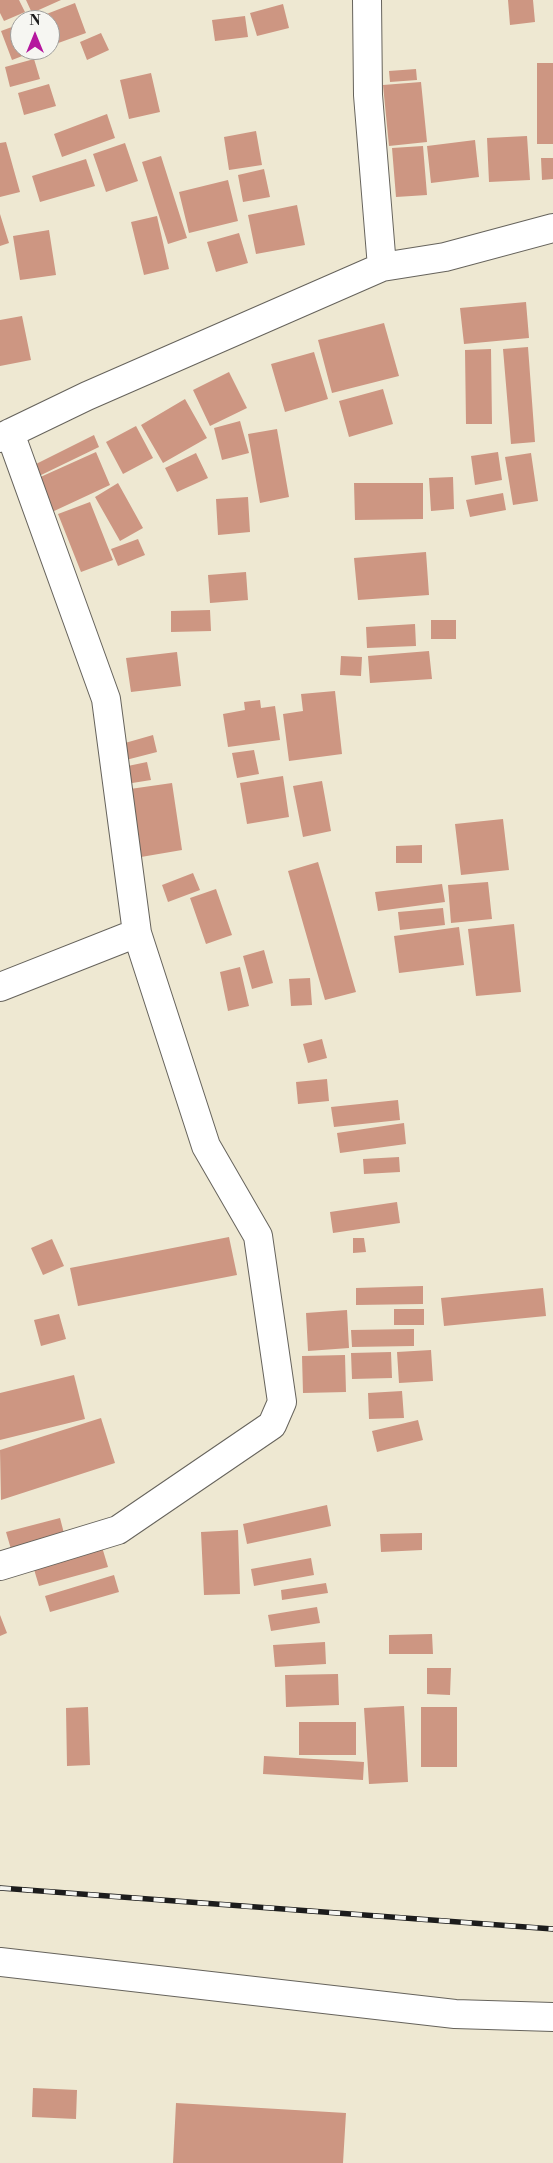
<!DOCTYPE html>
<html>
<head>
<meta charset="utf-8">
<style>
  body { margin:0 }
  #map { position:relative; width:553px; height:2163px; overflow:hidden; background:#eee8d2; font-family:"Libre Bodoni",serif }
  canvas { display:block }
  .north { position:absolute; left:10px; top:10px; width:50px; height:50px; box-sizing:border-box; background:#f6f6f2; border:1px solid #9f9f9c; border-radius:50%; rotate:0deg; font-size:14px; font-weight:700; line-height:20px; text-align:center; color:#1c1c1c }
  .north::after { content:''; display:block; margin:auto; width:18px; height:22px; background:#b5179e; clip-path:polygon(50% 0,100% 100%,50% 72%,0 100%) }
</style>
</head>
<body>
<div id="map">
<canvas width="553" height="2163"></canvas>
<div class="north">N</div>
</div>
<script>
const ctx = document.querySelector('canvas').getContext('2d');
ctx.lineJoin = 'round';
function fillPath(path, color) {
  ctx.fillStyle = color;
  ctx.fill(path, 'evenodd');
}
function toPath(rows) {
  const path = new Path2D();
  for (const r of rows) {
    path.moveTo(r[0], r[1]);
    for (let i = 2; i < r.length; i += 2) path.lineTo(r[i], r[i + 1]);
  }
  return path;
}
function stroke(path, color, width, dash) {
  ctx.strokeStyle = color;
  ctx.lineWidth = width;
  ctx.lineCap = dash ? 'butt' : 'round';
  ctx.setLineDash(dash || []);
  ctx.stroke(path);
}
fillPath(toPath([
  [0,0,19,0,25,12,4,21,0,13],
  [26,0,61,0,32,13],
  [508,0,533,0,535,22,510,25],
  [75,3,86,33,50,46,50,20,31,20],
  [283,4,289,28,257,36,250,13],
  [245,16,248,37,215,41,212,20],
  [20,24,20,50,38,50,12,60,1,31],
  [101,33,109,50,87,60,80,42],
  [34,59,40,79,10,87,5,67],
  [537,63,553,63,553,144,537,144],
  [416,69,417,80,390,82,389,71],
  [151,73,160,112,129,119,120,80],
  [421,82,427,142,389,146,383,85],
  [49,84,56,106,24,115,18,93],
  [107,114,115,138,62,157,54,134],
  [256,131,262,165,229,170,224,137],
  [527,136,530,180,489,182,487,138],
  [475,140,479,177,431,183,427,146],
  [6,142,20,192,0,197,0,143],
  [125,143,138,181,106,192,93,154],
  [423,146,427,195,396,197,392,148],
  [161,156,187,238,168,244,142,162],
  [541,158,553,158,553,179,542,180],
  [86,159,95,186,40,202,32,176],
  [264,169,270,197,243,202,238,175],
  [228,180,238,221,189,233,179,192],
  [297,205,305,245,256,254,248,215],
  [0,214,9,243,0,246],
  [157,216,169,269,144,275,131,222],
  [49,230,56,275,20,280,13,236],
  [239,233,248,263,216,272,207,242],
  [526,302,529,338,464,344,460,308],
  [22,316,31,360,0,366,0,320],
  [384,323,399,376,332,393,318,340],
  [528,347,535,442,511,444,503,349],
  [491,349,492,424,466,424,465,350],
  [314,352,328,399,285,412,271,364],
  [229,372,247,408,210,426,193,390],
  [383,389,393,424,349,437,339,401],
  [185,399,207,438,163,463,141,425],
  [240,421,249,453,222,460,214,428],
  [136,426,153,458,123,474,106,442],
  [277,429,289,497,260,503,248,434],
  [94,435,99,447,37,477,32,466],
  [96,452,110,485,52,512,36,479],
  [498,452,502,480,475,485,471,456],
  [196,453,208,478,177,492,165,468],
  [531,453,538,501,513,505,505,457],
  [453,477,454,509,431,511,429,478],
  [118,483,143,528,120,541,95,497],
  [354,483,423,483,423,519,355,520],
  [503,493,506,510,470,517,466,500],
  [248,497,250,532,218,535,216,499],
  [90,502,113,560,81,572,58,514],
  [138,539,145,555,118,566,111,549],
  [426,552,429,595,358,600,354,558],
  [246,572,248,600,210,603,208,575],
  [210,610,211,631,171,632,171,611],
  [431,620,456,620,456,639,431,639],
  [415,624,416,646,367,648,366,627],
  [429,651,432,679,370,683,368,656],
  [177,652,181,686,131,692,126,658],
  [341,656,362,657,361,676,340,675],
  [335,691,342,754,289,761,283,714,303,711,301,694],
  [260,700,261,708,275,706,280,740,228,747,223,714,245,710,244,702],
  [153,735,157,752,122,761,118,745],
  [254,750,259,774,237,778,232,753],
  [147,762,151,780,126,784,123,767],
  [283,776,289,817,247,824,240,783],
  [322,781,331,831,303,837,293,786],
  [172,783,182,850,141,857,130,789],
  [503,819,509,870,461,875,455,824],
  [422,845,422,863,396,863,396,846],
  [318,862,356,992,325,1000,288,871],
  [193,873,200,890,168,902,162,885],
  [488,882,492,919,451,923,448,885],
  [442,884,445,902,378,911,375,892],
  [216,889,232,935,206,944,190,898],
  [443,908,445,925,400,930,398,912],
  [514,924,521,992,476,996,468,929],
  [459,927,464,965,399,973,394,936],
  [264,950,273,983,252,989,243,956],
  [240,967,249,1006,228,1011,220,972],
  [310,978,312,1005,291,1006,289,979],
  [322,1039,327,1058,308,1063,303,1044],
  [327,1079,329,1101,298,1104,296,1082],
  [398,1100,400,1120,334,1127,331,1107],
  [404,1123,406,1144,340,1153,337,1133],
  [399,1157,400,1172,364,1174,363,1159],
  [397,1202,400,1223,333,1233,330,1212],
  [229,1237,237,1275,78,1306,70,1268],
  [353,1238,364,1238,366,1252,353,1253],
  [52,1239,64,1266,43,1275,31,1248],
  [423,1286,423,1304,356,1305,356,1288],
  [543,1288,546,1316,444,1326,441,1298],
  [394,1309,424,1309,424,1325,394,1325],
  [347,1310,349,1348,308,1351,306,1313],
  [59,1314,66,1339,41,1346,34,1320],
  [414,1329,414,1346,352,1347,351,1330],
  [431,1350,433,1381,399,1383,397,1352],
  [391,1352,392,1378,352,1379,351,1353],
  [345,1355,346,1392,303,1393,302,1356],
  [74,1375,85,1419,0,1440,0,1393],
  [402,1391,404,1418,369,1419,368,1393],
  [101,1418,115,1463,1,1500,0,1450],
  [418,1420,423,1440,377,1452,372,1431],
  [327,1505,331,1526,247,1544,243,1524],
  [60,1518,66,1541,13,1556,6,1532],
  [238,1530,240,1594,204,1595,201,1532],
  [422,1533,422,1550,381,1552,380,1534],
  [102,1547,108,1567,39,1586,33,1566],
  [311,1558,314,1575,254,1586,251,1569],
  [114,1575,119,1592,50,1612,45,1596],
  [326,1583,328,1593,282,1600,281,1590],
  [317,1607,320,1623,271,1631,268,1615],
  [0,1615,7,1633,0,1636],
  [432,1634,433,1654,389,1654,389,1635],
  [325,1642,326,1664,275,1667,273,1645],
  [427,1668,451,1668,450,1695,427,1694],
  [338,1674,339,1705,286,1707,285,1675],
  [404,1706,408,1782,369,1784,364,1708],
  [88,1707,90,1765,67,1766,66,1708],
  [421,1707,457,1707,457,1767,421,1767],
  [299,1722,356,1722,356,1755,299,1755],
  [264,1756,364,1762,363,1780,263,1774],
  [33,2088,77,2090,76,2119,32,2117],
  [176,2103,346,2113,343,2163,173,2163]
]), '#cd9682');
const minor = toPath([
  [367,0,368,95,382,267],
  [0,438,87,396,382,267,445,257,553,228],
  [0,987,137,933],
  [0,1566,118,1530,272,1425,282,1402,258,1236,206,1146,137,933,106,699,10,433],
  [0,1962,455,2014,553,2017]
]);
stroke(minor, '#66635c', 30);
stroke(minor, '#fff', 28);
const rail = toPath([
  [0,1888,553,1929]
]);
stroke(rail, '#1c1c1c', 5.5);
stroke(rail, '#f6f6f2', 4, [11]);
</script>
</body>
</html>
